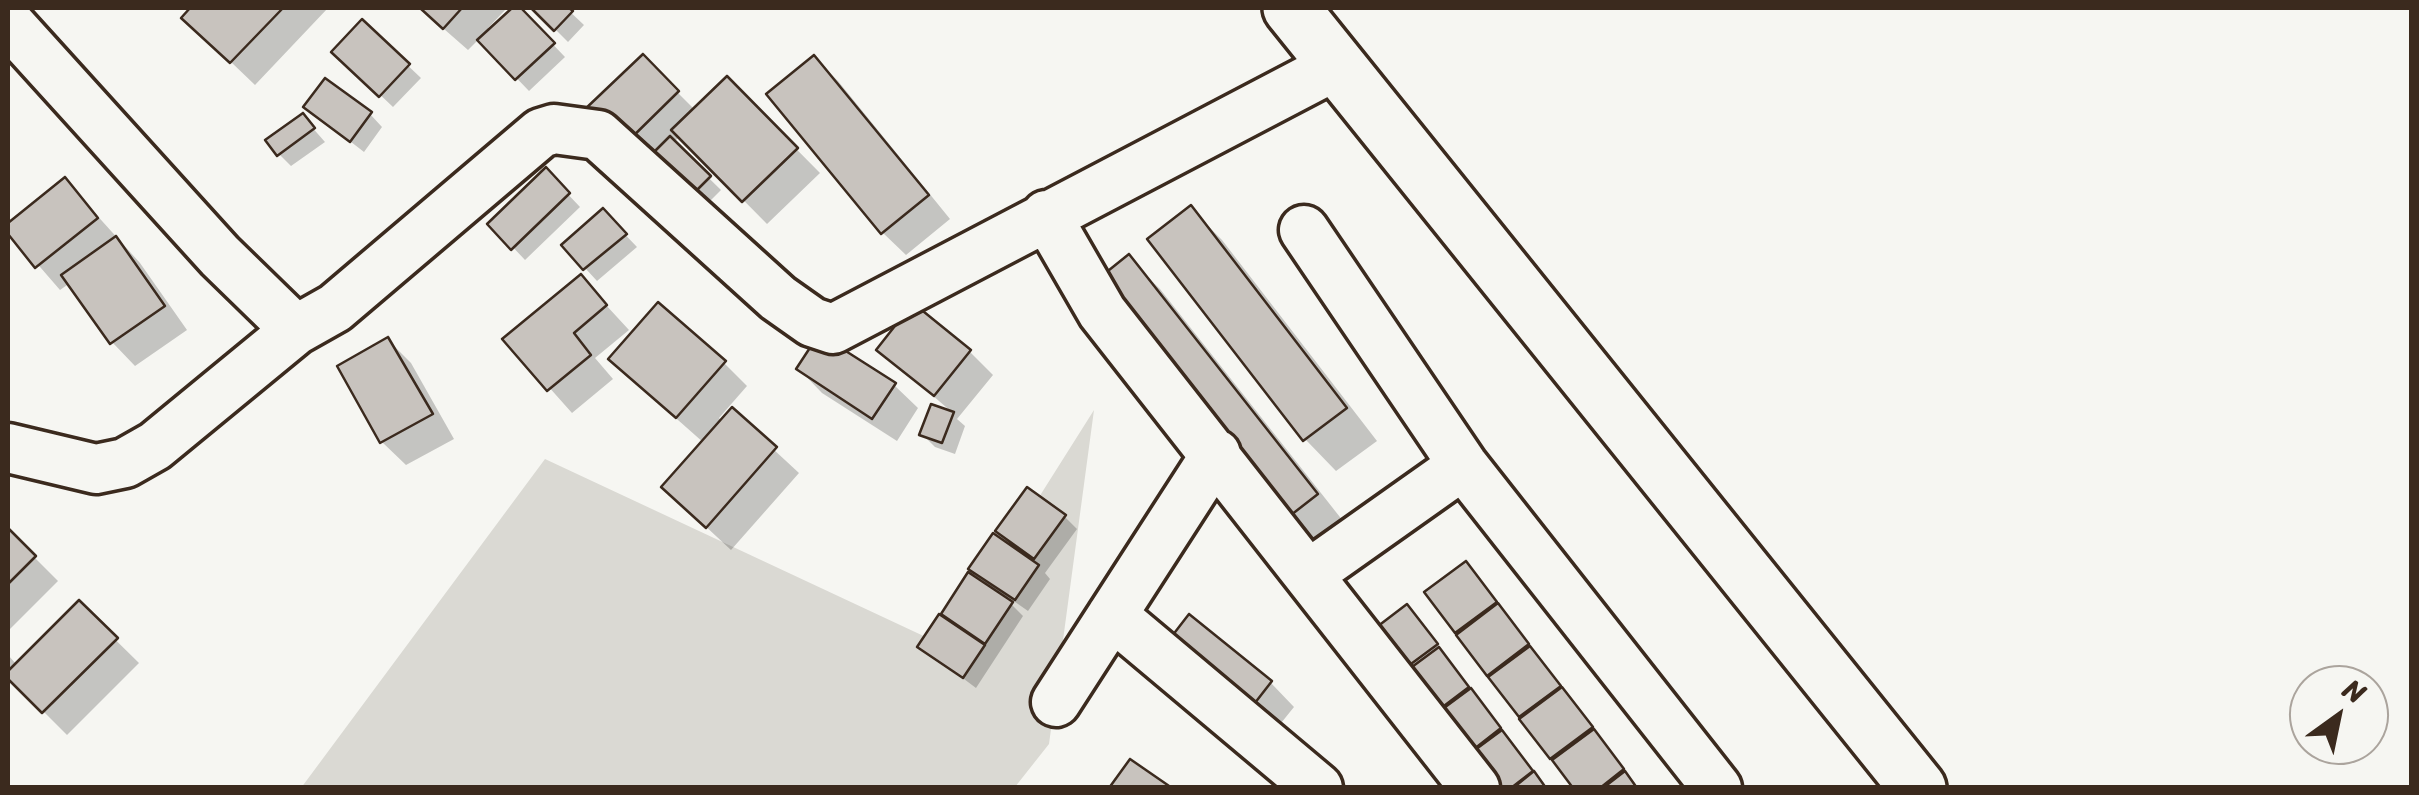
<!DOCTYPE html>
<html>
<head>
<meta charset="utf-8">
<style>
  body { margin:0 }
  #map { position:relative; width:2419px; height:795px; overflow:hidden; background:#f6f6f2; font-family:Sriracha,sans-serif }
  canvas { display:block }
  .frame { position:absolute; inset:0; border:10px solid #3b2a1e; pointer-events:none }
  .north { position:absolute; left:2289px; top:665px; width:100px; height:100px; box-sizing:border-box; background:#f6f6f2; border:2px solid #aba49d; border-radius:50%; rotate:33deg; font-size:28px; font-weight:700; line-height:40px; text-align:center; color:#3b2a1e }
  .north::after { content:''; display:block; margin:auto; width:35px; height:45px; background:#3b2a1e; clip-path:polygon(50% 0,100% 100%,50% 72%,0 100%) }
</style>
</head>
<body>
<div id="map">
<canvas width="2419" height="795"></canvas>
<div class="frame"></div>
<div class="north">N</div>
</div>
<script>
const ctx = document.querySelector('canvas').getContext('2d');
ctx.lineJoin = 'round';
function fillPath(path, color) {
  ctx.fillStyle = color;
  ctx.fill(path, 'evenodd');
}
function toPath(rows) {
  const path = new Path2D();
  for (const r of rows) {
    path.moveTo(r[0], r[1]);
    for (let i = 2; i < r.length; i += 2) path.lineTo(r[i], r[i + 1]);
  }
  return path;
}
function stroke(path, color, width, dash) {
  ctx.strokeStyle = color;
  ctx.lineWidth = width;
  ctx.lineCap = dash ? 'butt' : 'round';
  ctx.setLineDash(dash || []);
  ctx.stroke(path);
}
fillPath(toPath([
  [1094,410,1049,744,1015,787,301,788,545,459,945,646]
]), '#dad9d3');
fillPath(toPath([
  [194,8,328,8,255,85,184,17],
  [420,8,507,8,488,28,490,31,518,8,565,57,529,91,479,39,468,50],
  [534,8,566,8,584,25,568,42],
  [362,22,421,78,393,107,335,52],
  [643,58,695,110,727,79,820,173,767,224,680,136,673,143,721,190,708,203,660,155,644,171,586,112],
  [814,58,838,81,950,219,906,255,882,232],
  [306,107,370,114,382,127,364,152],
  [303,117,325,142,291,166,279,154],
  [546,171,580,207,525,260,491,224],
  [65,180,140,263,187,330,135,366,112,342,70,283,60,290,8,230,8,226],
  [1190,208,1222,240,1377,441,1336,471,1305,439],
  [615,224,637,247,597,281,564,245],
  [1128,258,1160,289,1347,526,1315,552,1284,521],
  [581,278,629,330,595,358,613,379,572,413,506,339],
  [913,307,970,352,993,375,957,419,965,426,955,454,935,447,922,434,933,407,954,414,880,350],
  [388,340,411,363,454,439,406,465,382,442],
  [724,363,747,386,719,418,723,422,732,411,799,473,731,550,688,510,704,443,635,382],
  [799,369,894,385,918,408,897,441,822,393],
  [1065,517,1077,529,1045,573,1050,579,1028,611,1008,597,1006,599,1023,616,976,688,920,646,969,576,989,586,972,569,1015,548,998,531],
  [8,531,58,581,8,631],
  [1466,564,1478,577,1638,788,1577,788,1459,636,1457,631],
  [79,604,139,663,67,735,8,676,8,655,17,665],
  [1407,607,1419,619,1546,788,1483,788,1400,678],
  [1190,618,1271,683,1294,707,1269,738]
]), '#0003');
const building = toPath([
  [190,8,283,8,230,63,181,18,190,8],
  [420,8,462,8,443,29,420,8],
  [512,8,521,8,555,43,515,80,477,40,512,8],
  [531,8,569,8,573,11,554,31,531,8],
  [362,19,410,64,379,97,331,52,362,19],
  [643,54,679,91,619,150,582,112,643,54],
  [814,55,929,195,881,234,766,94,814,55],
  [727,76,798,148,742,202,671,130,727,76],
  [325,78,372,112,350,142,303,107,325,78],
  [303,113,315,128,277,156,265,140,303,113],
  [670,136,711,176,694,193,654,152,670,136],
  [546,167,570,193,511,250,487,224,546,167],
  [65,177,98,218,35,268,8,234,8,223,65,177],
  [1191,205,1347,408,1303,441,1147,239,1191,205],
  [603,208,627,234,583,270,561,245,603,208],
  [116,236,165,306,110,344,61,275,116,236],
  [1129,254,1318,494,1282,522,1093,283,1129,254],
  [581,274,607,305,574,333,591,355,547,391,502,339,581,274],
  [658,302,726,361,676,418,608,359,658,302],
  [913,303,971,350,934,396,876,350,913,303],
  [819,334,896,383,872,419,796,369,819,334],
  [388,337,433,414,380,443,337,366,388,337],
  [931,404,954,412,942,443,919,435,931,404],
  [732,407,777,447,706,528,661,487,732,407],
  [1027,487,1066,515,1034,559,995,531,1027,487],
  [8,528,36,556,8,584,8,528],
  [993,533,1039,565,1015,600,968,569,993,533],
  [1466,561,1497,602,1455,633,1424,592,1466,561],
  [968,572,1013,602,985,644,941,614,968,572],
  [79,600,118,638,42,713,8,679,8,671,79,600],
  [1498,603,1529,644,1487,676,1456,635,1498,603],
  [1407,604,1438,644,1396,675,1365,636,1407,604],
  [939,614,985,645,963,678,917,647,939,614],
  [1189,614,1272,681,1244,717,1162,649,1189,614],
  [1530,646,1561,686,1519,717,1488,677,1530,646],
  [1439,647,1469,687,1428,718,1397,678,1439,647],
  [1562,687,1593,727,1550,759,1519,719,1562,687],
  [1471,688,1501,728,1460,760,1429,719,1471,688],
  [1594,729,1624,769,1600,788,1573,788,1552,760,1594,729],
  [1502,730,1533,771,1511,788,1480,788,1460,761,1502,730],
  [1130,759,1172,788,1109,788,1130,759],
  [1534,771,1546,788,1513,788,1534,771],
  [1625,771,1637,788,1603,788,1625,771]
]);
fillPath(building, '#c8c3be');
stroke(building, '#3b2a1e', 2.5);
const minor = toPath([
  [8,22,220,256,296,330,335,308,541,133,554,129,598,135,778,298,812,322,833,329,1337,65],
  [1046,215,1102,312,1475,788],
  [1304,230,1463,465,1717,788],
  [8,448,96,469,125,463,155,446,296,330],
  [1309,574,1463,465],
  [1112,615,1318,788],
  [1056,702,1216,454]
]);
const tertiary = toPath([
  [1291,8,1918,788]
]);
stroke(minor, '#3b2a1e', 55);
stroke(tertiary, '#3b2a1e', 62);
stroke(minor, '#f6f6f2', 48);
stroke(tertiary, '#f6f6f2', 55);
</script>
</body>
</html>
